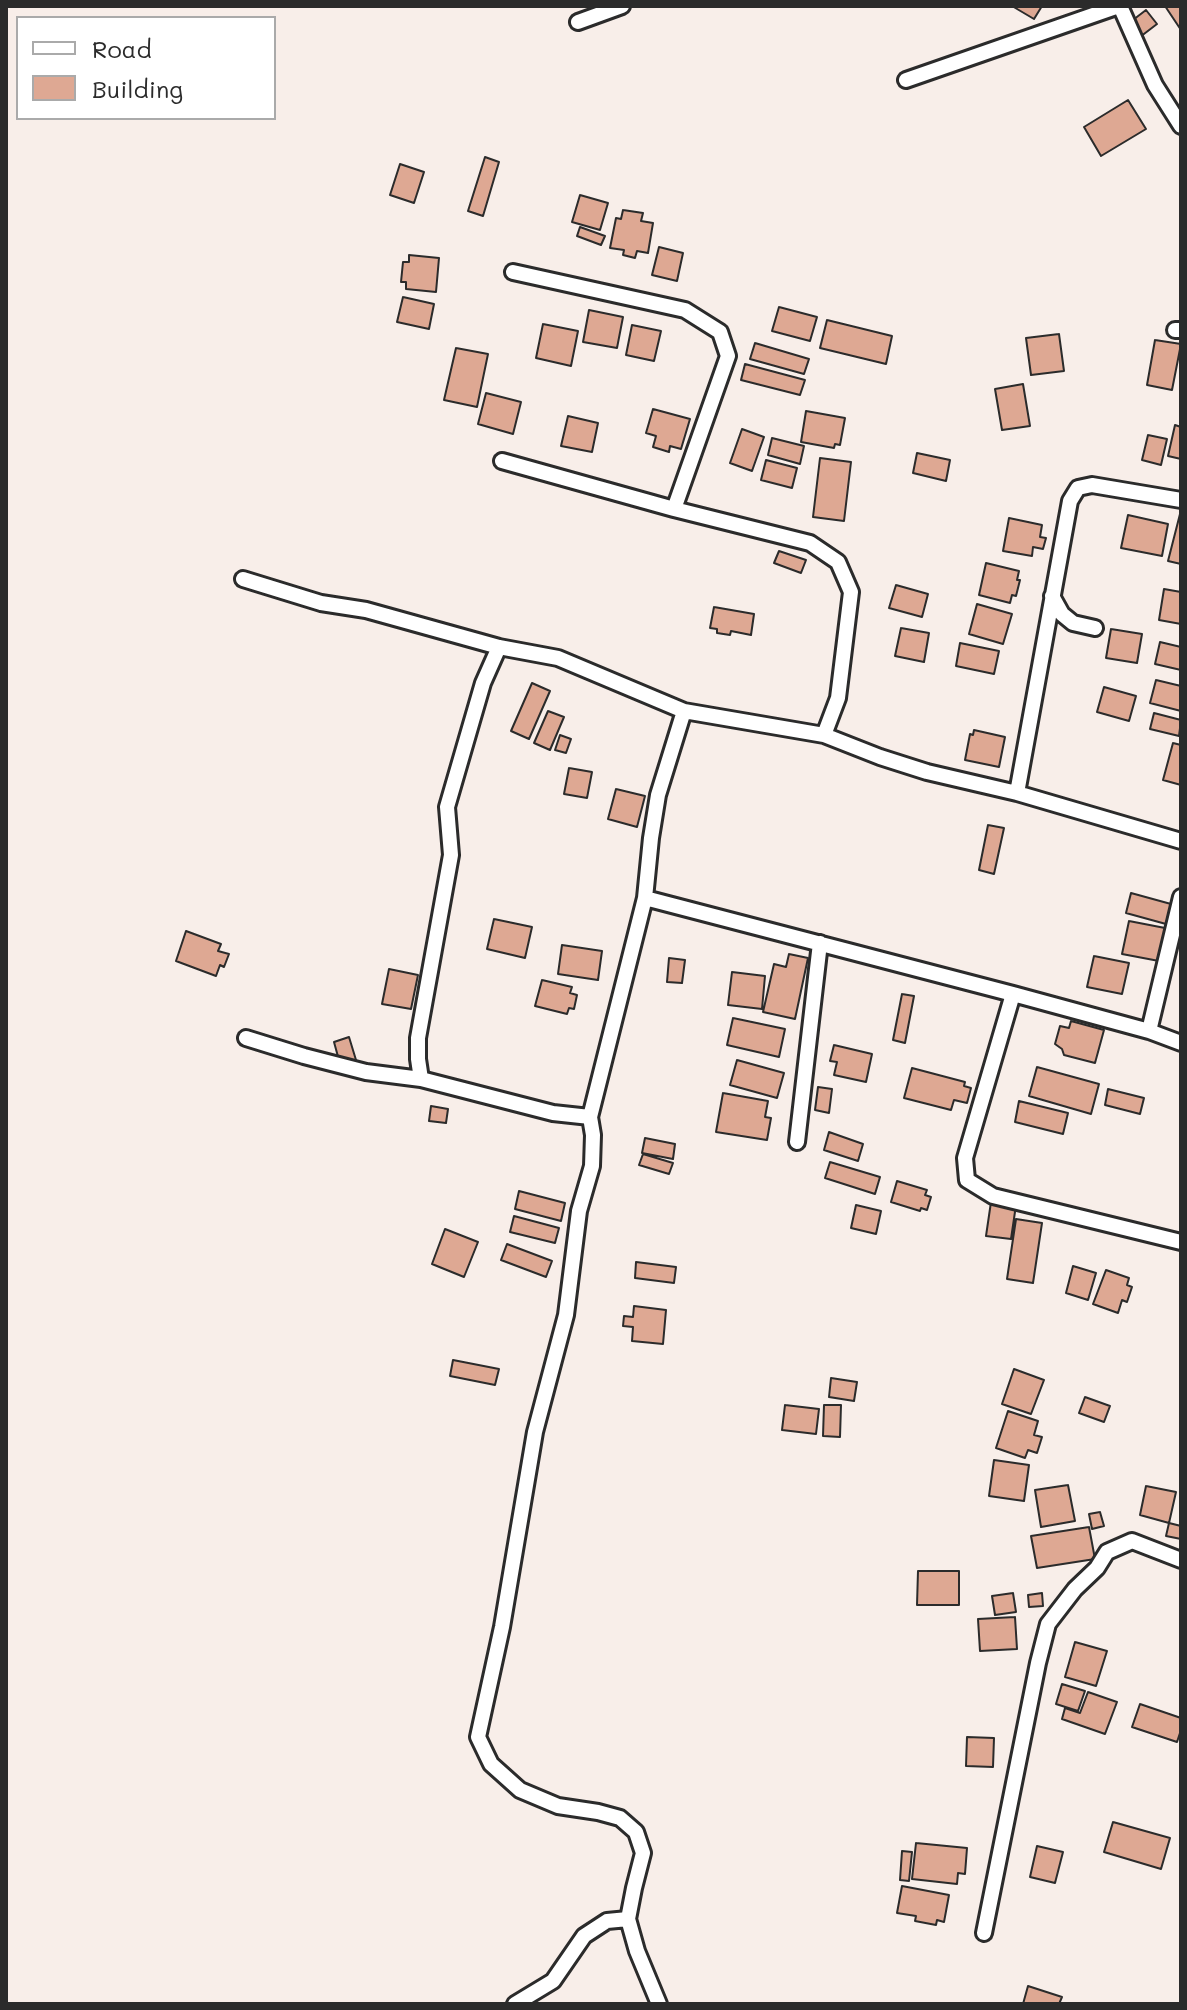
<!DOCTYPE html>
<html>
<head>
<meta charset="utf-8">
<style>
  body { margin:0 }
  #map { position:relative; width:1187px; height:2010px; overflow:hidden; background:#f8eee9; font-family:Mali,sans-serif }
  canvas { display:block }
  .frame { position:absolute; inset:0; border:8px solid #2b2b2b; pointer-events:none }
  .legend { position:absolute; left:16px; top:16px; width:260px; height:104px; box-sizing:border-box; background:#fff; border:2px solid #aaa; margin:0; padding:10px 14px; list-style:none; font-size:24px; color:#2b2b2b }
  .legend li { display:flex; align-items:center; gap:16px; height:40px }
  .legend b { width:40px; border:2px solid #aaa }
</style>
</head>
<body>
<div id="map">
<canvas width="1187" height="2010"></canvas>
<div class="frame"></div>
<ul class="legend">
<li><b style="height:10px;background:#fff"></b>Road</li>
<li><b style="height:22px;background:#dea893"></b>Building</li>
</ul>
</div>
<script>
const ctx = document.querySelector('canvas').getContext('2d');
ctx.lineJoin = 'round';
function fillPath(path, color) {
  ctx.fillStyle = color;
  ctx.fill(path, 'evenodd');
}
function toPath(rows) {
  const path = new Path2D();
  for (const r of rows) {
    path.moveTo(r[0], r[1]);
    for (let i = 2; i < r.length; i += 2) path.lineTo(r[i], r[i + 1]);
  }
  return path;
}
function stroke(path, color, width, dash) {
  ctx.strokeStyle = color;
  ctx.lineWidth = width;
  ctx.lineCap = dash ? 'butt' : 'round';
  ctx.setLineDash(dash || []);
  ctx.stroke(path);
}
const building = toPath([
  [1012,6,1042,6,1034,19,1012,6],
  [1165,6,1181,6,1181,30,1165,6],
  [1146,10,1157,24,1140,37,1129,23,1146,10],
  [1128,100,1146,129,1101,156,1084,127,1128,100],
  [485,157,499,162,483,216,468,211,485,157],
  [400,164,424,172,414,203,390,195,400,164],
  [580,195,608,203,600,230,572,222,580,195],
  [623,210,643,213,641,221,653,223,648,253,637,251,635,258,623,255,624,250,610,248,616,218,621,219,623,210],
  [580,227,605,236,601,245,577,236,580,227],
  [659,247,683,253,677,281,652,275,659,247],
  [409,255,439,258,436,292,406,289,406,282,401,282,403,262,409,262,409,255],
  [403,297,434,304,429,329,397,322,403,297],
  [779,307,817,317,810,341,772,331,779,307],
  [589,310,623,317,617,348,583,342,589,310],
  [827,320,892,336,886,364,820,348,827,320],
  [543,324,578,331,571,366,536,358,543,324],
  [632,325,661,331,654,361,626,355,632,325],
  [1059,334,1064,371,1031,375,1026,338,1059,334],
  [1155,340,1181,344,1172,390,1147,385,1155,340],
  [755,343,809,359,804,374,750,359,755,343],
  [456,348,488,354,477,407,444,400,456,348],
  [745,364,805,380,800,395,741,380,745,364],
  [1023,384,1030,426,1002,430,995,389,1023,384],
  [486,393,521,402,513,434,478,424,486,393],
  [653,409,690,419,681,449,670,446,669,452,653,447,656,436,646,433,653,409],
  [806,411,845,418,840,445,835,444,834,448,801,442,806,411],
  [568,416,598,423,592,452,561,446,568,416],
  [1175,425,1181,427,1181,459,1168,456,1175,425],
  [742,429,764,437,752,471,730,463,742,429],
  [1148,435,1167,439,1161,465,1142,460,1148,435],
  [772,438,804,446,800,464,768,455,772,438],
  [917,453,950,460,946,481,913,473,917,453],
  [820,458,851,462,844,521,813,517,820,458],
  [766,460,797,468,792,488,761,480,766,460],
  [1180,514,1181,514,1181,564,1168,561,1180,514],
  [1128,515,1168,524,1162,556,1121,548,1128,515],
  [1009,518,1042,525,1040,537,1046,538,1043,549,1033,547,1032,556,1003,551,1009,518],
  [779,551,806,560,801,573,774,563,779,551],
  [986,563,1019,571,1017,580,1020,580,1016,596,1012,595,1010,603,979,595,986,563],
  [896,585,928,594,922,617,889,608,896,585],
  [1164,589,1181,592,1181,624,1159,620,1164,589],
  [977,604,1012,614,1003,644,969,634,977,604],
  [714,607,754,614,751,635,731,631,730,635,717,633,717,629,710,628,714,607],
  [901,628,929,633,924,662,895,656,901,628],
  [1111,629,1142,634,1137,663,1106,658,1111,629],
  [1160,642,1181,647,1181,670,1155,664,1160,642],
  [960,643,999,651,994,674,956,666,960,643],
  [1156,680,1181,686,1181,711,1150,703,1156,680],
  [532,683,550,691,529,739,511,731,532,683],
  [1104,687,1136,696,1129,721,1097,712,1104,687],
  [548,711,564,717,550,750,534,743,548,711],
  [1154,713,1181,720,1179,736,1150,729,1154,713],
  [974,730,1005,737,999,767,965,760,970,734,973,735,974,730],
  [560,735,571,739,566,753,555,750,560,735],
  [1173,743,1181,745,1181,785,1163,780,1173,743],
  [569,768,592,772,587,798,564,794,569,768],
  [616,789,645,796,637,827,608,819,616,789],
  [988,825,1004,828,994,874,979,870,988,825],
  [1131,893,1171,904,1166,924,1126,913,1131,893],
  [494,919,532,927,525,958,487,949,494,919],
  [1129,921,1165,928,1159,961,1122,954,1129,921],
  [186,931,221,944,218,951,229,954,224,967,220,965,216,976,176,961,186,931],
  [562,945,602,951,598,980,558,974,562,945],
  [789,954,808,958,795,1019,763,1012,774,964,786,967,789,954],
  [1094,956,1129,963,1122,994,1087,987,1094,956],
  [669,958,685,960,682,983,667,982,669,958],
  [389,969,418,975,411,1009,382,1004,389,969],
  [732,972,765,976,762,1009,728,1005,732,972],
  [542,980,572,987,570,993,577,995,574,1009,569,1008,567,1014,535,1006,542,980],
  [902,994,914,996,905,1043,893,1040,902,994],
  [733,1018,785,1029,779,1057,727,1045,733,1018],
  [1071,1021,1104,1030,1095,1063,1064,1055,1062,1049,1055,1044,1060,1026,1069,1028,1071,1021],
  [349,1037,356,1060,340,1064,334,1042,349,1037],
  [834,1045,872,1054,866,1082,834,1075,837,1062,830,1061,834,1045],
  [737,1060,784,1073,777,1098,730,1085,737,1060],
  [1037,1067,1099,1084,1091,1114,1029,1096,1037,1067],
  [912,1068,965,1082,964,1086,971,1088,967,1103,954,1100,951,1110,904,1098,912,1068],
  [818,1087,832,1089,829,1113,815,1110,818,1087],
  [1108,1089,1144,1098,1140,1114,1105,1105,1108,1089],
  [723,1093,768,1101,765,1117,771,1118,767,1140,716,1132,723,1093],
  [1019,1101,1068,1113,1063,1134,1015,1122,1019,1101],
  [431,1106,448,1109,446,1123,429,1121,431,1106],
  [829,1132,863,1144,858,1161,824,1150,829,1132],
  [645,1138,675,1144,673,1159,642,1153,645,1138],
  [643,1154,673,1163,669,1174,639,1165,643,1154],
  [830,1162,880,1177,875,1194,825,1178,830,1162],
  [897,1181,927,1190,925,1195,931,1197,927,1210,921,1208,920,1211,891,1202,897,1181],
  [519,1191,565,1203,561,1221,515,1209,519,1191],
  [991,1202,1016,1205,1011,1239,986,1236,991,1202],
  [856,1205,881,1211,876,1234,851,1228,856,1205],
  [514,1216,559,1228,555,1243,510,1232,514,1216],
  [1016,1219,1042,1223,1033,1283,1007,1279,1016,1219],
  [445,1229,478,1242,464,1277,432,1264,445,1229],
  [507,1244,552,1261,546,1277,501,1260,507,1244],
  [636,1262,676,1267,674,1283,635,1278,636,1262],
  [1073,1266,1096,1273,1088,1300,1066,1293,1073,1266],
  [1106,1270,1129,1278,1127,1285,1132,1287,1127,1302,1122,1300,1118,1313,1093,1304,1106,1270],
  [634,1306,666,1310,663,1344,632,1341,633,1327,623,1326,624,1316,633,1317,634,1306],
  [453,1360,499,1369,495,1385,450,1376,453,1360],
  [1014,1369,1044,1380,1031,1414,1002,1404,1014,1369],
  [831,1378,857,1382,854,1401,829,1397,831,1378],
  [1085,1397,1110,1406,1104,1422,1079,1413,1085,1397],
  [785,1405,819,1409,816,1434,782,1430,785,1405],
  [824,1405,841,1405,840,1437,823,1436,824,1405],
  [1008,1411,1038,1421,1034,1435,1042,1437,1037,1453,1028,1450,1025,1458,996,1448,1008,1411],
  [994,1460,1029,1465,1024,1501,989,1496,994,1460],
  [1068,1485,1075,1521,1041,1527,1035,1490,1068,1485],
  [1146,1486,1176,1492,1169,1523,1140,1515,1146,1486],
  [1100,1512,1104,1526,1092,1529,1089,1514,1100,1512],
  [1169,1523,1181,1526,1181,1539,1166,1536,1169,1523],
  [1089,1527,1095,1559,1037,1568,1031,1536,1089,1527],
  [918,1571,959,1571,959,1605,917,1605,918,1571],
  [1013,1593,1016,1612,995,1615,992,1596,1013,1593],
  [1042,1593,1043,1606,1029,1607,1028,1595,1042,1593],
  [1015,1617,1017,1649,980,1651,978,1619,1015,1617],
  [1075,1642,1107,1651,1096,1686,1065,1677,1075,1642],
  [1062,1684,1085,1691,1078,1711,1056,1704,1062,1684],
  [1088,1692,1117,1702,1105,1734,1062,1719,1065,1708,1080,1713,1088,1692],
  [1140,1704,1181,1718,1181,1730,1177,1742,1132,1727,1140,1704],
  [967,1737,994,1738,993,1767,966,1766,967,1737],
  [1113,1822,1170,1838,1161,1869,1104,1852,1113,1822],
  [916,1843,967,1848,965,1874,958,1873,957,1884,912,1879,916,1843],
  [1037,1846,1063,1852,1055,1883,1030,1877,1037,1846],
  [902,1851,912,1852,909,1881,900,1880,902,1851],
  [902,1886,949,1895,944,1922,937,1920,936,1925,915,1921,916,1916,897,1913,902,1886],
  [1028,1986,1062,1997,1059,2004,1023,2004,1028,1986]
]);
fillPath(building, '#dea893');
stroke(building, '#2b2b2b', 2);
const street = toPath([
  [1120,6,1155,85,1181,126],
  [578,22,622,6],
  [906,80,1119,6],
  [513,272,685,310,720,332,728,356,674,509],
  [1175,330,1181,330],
  [502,461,674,509,810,543,838,562,851,592,838,698,824,735],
  [243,579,321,603,366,610,499,647,558,658,684,711,824,735,880,757,927,772,1017,793,1181,841],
  [1052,596,1062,614,1073,623,1095,628],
  [1017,793,1070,501,1078,488,1092,485,1181,500],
  [645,898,1013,994,1149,1031,1181,1043],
  [1013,994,965,1158,967,1180,993,1196,1181,1242],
  [1149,1031,1181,897],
  [246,1038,304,1056,366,1072,421,1079,553,1113,590,1117],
  [421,1079,418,1059,418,1038,451,855,447,807,483,683,499,647],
  [797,1142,820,943],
  [984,1933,1038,1663,1048,1624,1075,1589,1097,1568,1107,1552,1132,1541,1181,1560],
  [515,2004,553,1981,584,1936,607,1921,628,1919],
  [659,2004,637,1951,628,1919,634,1888,643,1853,636,1832,620,1818,598,1812,558,1806,520,1790,491,1764,478,1737,502,1627,535,1432,566,1315,579,1211,592,1166,593,1135,590,1117,645,898,651,838,658,795,684,711]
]);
stroke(street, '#2b2b2b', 20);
stroke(street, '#fff', 14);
</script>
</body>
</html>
